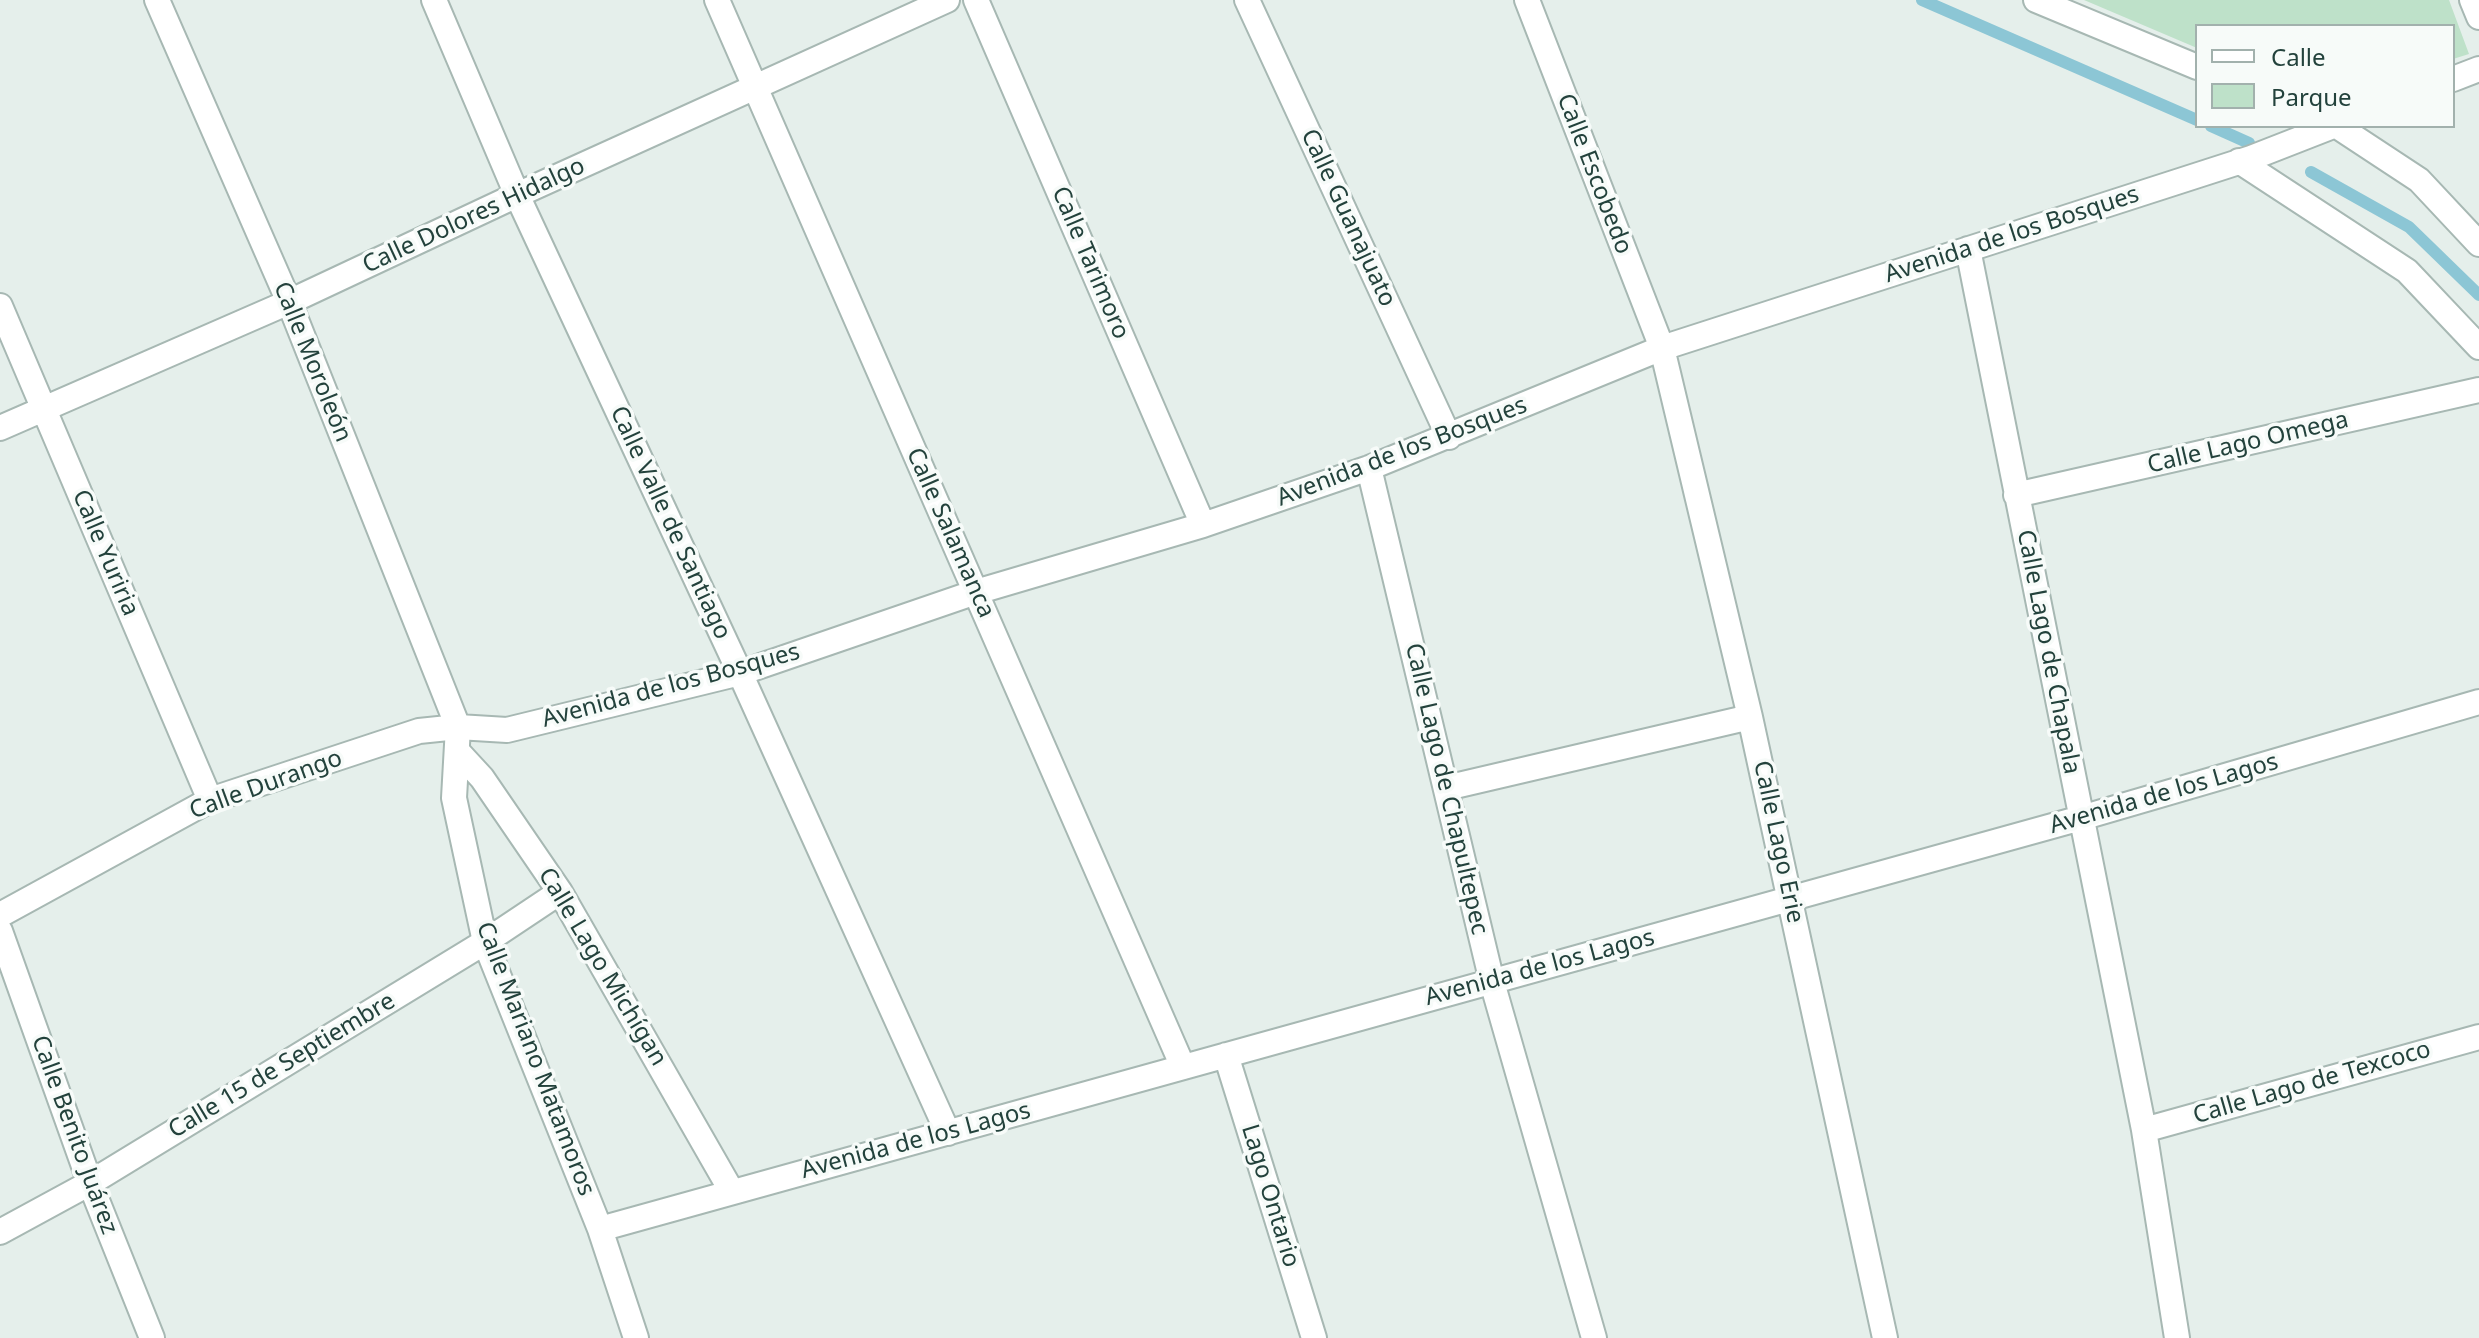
<!DOCTYPE html>
<html>
<head>
<meta charset="utf-8">
<style>
  body { margin:0 }
  #map { position:relative; width:2479px; height:1338px; overflow:hidden; background:#e5efeb; font-family:"Noto Sans",sans-serif }
  canvas { display:block }
  .legend { position:absolute; left:2195px; top:24px; width:260px; height:104px; box-sizing:border-box; background:#f7fbf9; border:2px solid #a2b1ad; margin:0; padding:10px 14px; list-style:none; font-size:24px; color:#23423c }
  .legend li { display:flex; align-items:center; gap:16px; height:40px }
  .legend b { width:40px; border:2px solid #a2b1ad }
</style>
</head>
<body>
<div id="map">
<canvas width="2479" height="1338"></canvas>
<ul class="legend">
<li><b style="height:10px;background:#fff"></b>Calle</li>
<li><b style="height:22px;background:#bee1c9"></b>Parque</li>
</ul>
</div>
<script>
const ctx = document.querySelector('canvas').getContext('2d');
ctx.lineJoin = 'round';
function fillPath(path, color) {
  ctx.fillStyle = color;
  ctx.fill(path, 'evenodd');
}
function toPath(rows) {
  const path = new Path2D();
  for (const r of rows) {
    path.moveTo(r[0], r[1]);
    for (let i = 2; i < r.length; i += 2) path.lineTo(r[i], r[i + 1]);
  }
  return path;
}
function stroke(path, color, width, dash) {
  ctx.strokeStyle = color;
  ctx.lineWidth = width;
  ctx.lineCap = dash ? 'butt' : 'round';
  ctx.setLineDash(dash || []);
  ctx.stroke(path);
}
function label(font, color, halo, rows, align = 'center') {
  ctx.font = font + ' "Noto Sans",sans-serif';
  ctx.lineWidth = 7;
  ctx.setLineDash([]);
  ctx.textBaseline = 'middle';
  ctx.strokeStyle = halo;
  ctx.fillStyle = color;
  for (const [text, x, y, turn = 0] of rows) {
    ctx.save();
    ctx.translate(x, y);
    ctx.rotate((+turn || 0) * Math.PI / 180);
    ctx.textAlign = isNaN(turn) ? turn : align;
    if (halo) ctx.strokeText(text, 0, 0);
    ctx.fillText(text, 0, 0);
    ctx.restore();
  }
}
fillPath(toPath([
  [2084,0,2449,0,2469,54,2453,59,2453,26,2197,26,2197,48]
]), '#bee1c9');
stroke(toPath([
  [1922,0,2197,120],
  [2211,126,2249,143],
  [2311,172,2409,227,2479,295]
]), '#8cc6d5', 12);
const minor = toPath([
  [157,0,289,302,458,727,454,798,485,942,600,1229,636,1338],
  [434,0,517,195,740,673,948,1133],
  [717,0,1183,1067],
  [976,0,1203,525],
  [1247,0,1449,437],
  [1527,0,1662,348,1750,717,1885,1338],
  [2036,0,2197,67],
  [2472,0,2479,17],
  [2453,79,2479,69],
  [2337,126,2419,180,2479,244],
  [2239,161,2407,271,2479,347],
  [1968,249,2144,1130,2177,1338],
  [0,306,210,800],
  [0,428,289,302,517,195,947,0],
  [1369,468,1492,982,1594,1338],
  [2016,495,2479,390],
  [458,752,482,778,560,892,732,1192],
  [1446,788,1750,717],
  [0,915,210,800,419,731,458,727,507,730,740,673,976,592,1203,525,1369,468,1662,348,2251,158,2333,126],
  [0,931,90,1183,152,1338],
  [1226,1055,1314,1338],
  [2144,1130,2479,1037],
  [600,1229,2081,818,2479,702],
  [0,1232,90,1183,485,942,560,892]
]);
stroke(minor, '#a7b8b3', 28);
stroke(minor, '#fff', 24);
label('24px', '#23423c', '#f7fbf9', [
  ["Calle Escobedo",1594,174,69],
  ["Calle Dolores Hidalgo",474,216,-25],
  ["Calle Guanajuato",1348,218,65],
  ["Avenida de los Bosques",2012,235,-18],
  ["Calle Tarimoro",1090,263,67],
  ["Calle Moroleón",312,362,68],
  ["Calle Lago Omega",2248,443,-13],
  ["Avenida de los Bosques",1402,452,-21],
  ["Calle Valle de Santiago",670,523,65],
  ["Calle Salamanca",950,533,66],
  ["Calle Yuriria",105,553,67],
  ["Calle Lago de Chapala",2048,652,79],
  ["Avenida de los Bosques",671,686,-15],
  ["Calle Durango",266,785,-20],
  ["Calle Lago de Chapultepec",1446,789,77],
  ["Avenida de los Lagos",2164,794,-16],
  ["Calle Lago Erie",1778,842,78],
  ["Calle Lago Michígan",602,967,59],
  ["Avenida de los Lagos",1540,968,-15],
  ["Calle Mariano Matamoros",535,1059,69],
  ["Calle 15 de Septiembre",282,1066,-31],
  ["Calle Lago de Texcoco",2312,1083,-16],
  ["Calle Benito Juárez",74,1135,70],
  ["Avenida de los Lagos",916,1141,-15],
  ["Lago Ontario",1270,1196,73]
]);
</script>
</body>
</html>
